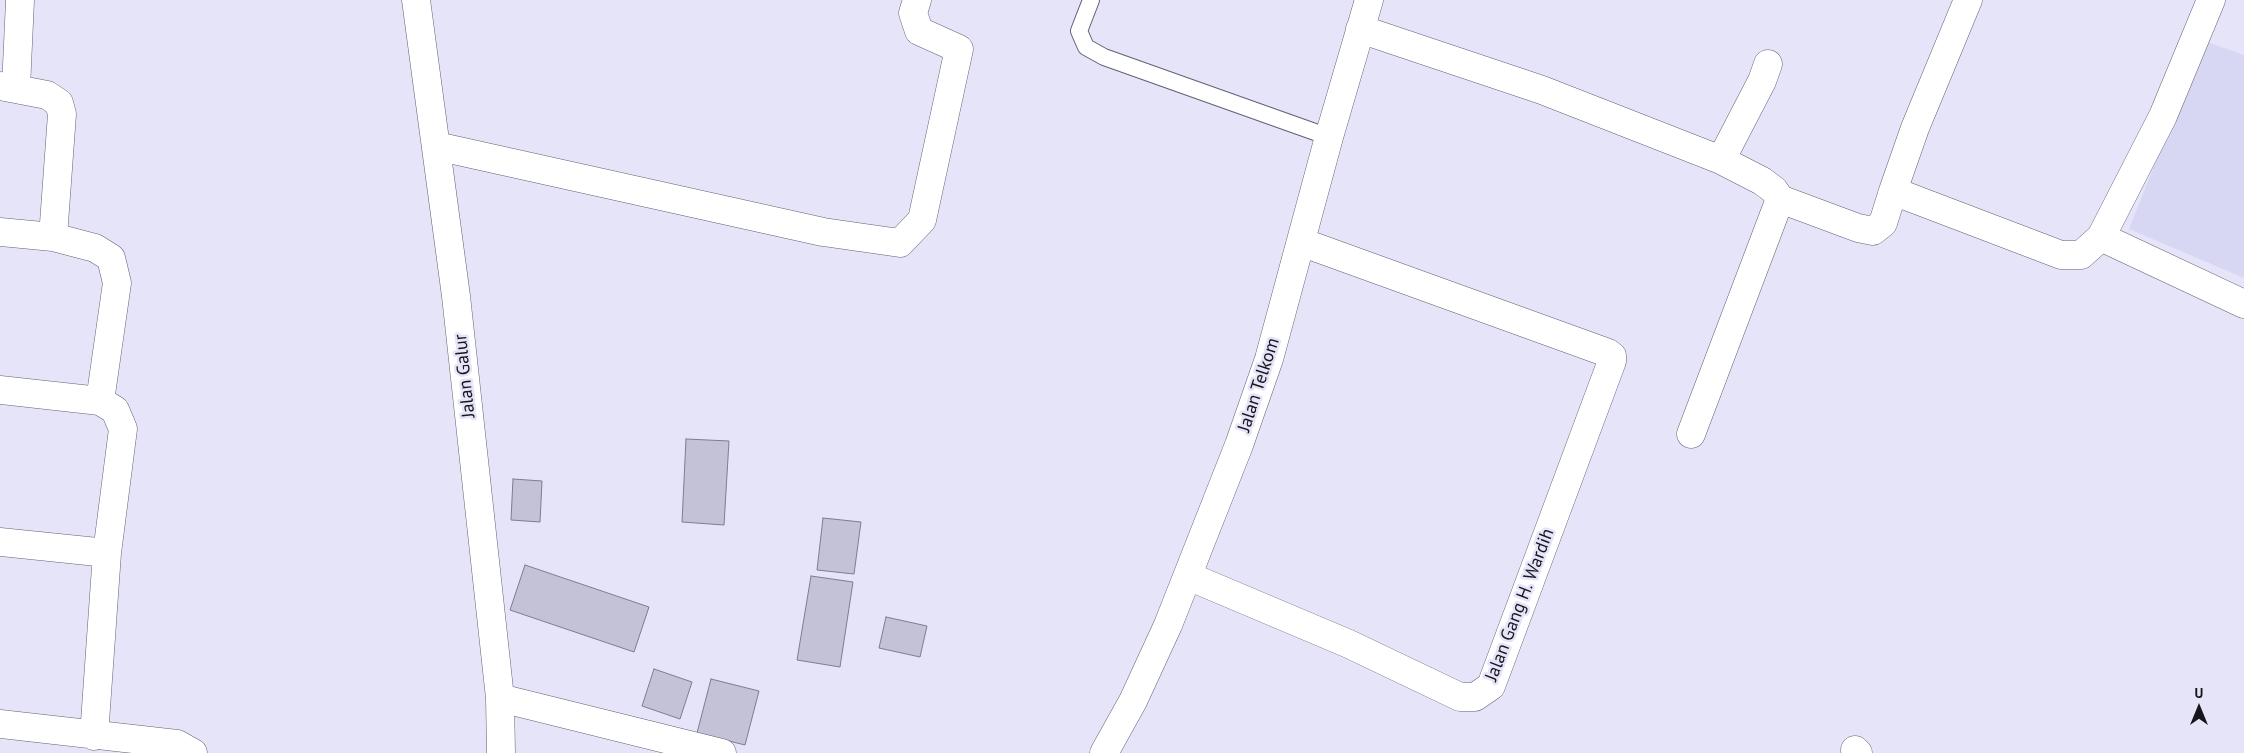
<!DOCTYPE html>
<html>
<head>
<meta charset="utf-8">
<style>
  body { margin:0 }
  #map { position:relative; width:2244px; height:753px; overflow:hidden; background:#e5e4f9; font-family:"PT Sans",sans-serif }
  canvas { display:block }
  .north { position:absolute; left:2174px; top:683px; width:50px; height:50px; -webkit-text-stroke:4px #e5e4f9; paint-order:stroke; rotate:0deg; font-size:14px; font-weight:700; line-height:20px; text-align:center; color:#16151c }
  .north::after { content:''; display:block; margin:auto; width:18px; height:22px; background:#16151c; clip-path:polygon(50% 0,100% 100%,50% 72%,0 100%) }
</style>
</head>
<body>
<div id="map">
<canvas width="2244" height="753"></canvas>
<div class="north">U</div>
</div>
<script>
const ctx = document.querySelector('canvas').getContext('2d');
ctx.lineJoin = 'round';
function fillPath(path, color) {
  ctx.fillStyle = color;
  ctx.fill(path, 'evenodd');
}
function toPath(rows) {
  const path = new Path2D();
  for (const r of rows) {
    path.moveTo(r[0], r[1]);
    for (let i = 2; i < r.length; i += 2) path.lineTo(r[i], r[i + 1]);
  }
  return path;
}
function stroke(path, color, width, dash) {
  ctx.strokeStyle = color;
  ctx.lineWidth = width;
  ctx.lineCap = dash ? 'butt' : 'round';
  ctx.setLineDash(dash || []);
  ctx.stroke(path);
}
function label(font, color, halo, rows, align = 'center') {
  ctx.font = font + ' "PT Sans",sans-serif';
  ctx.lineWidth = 5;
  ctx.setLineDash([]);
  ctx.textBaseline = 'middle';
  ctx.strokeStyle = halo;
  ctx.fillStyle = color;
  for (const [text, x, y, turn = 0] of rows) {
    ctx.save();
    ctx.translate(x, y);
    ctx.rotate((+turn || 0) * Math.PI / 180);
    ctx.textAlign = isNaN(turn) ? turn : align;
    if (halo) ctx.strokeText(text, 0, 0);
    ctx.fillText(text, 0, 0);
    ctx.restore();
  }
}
fillPath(toPath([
  [2204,41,2244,55,2244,278,2129,229]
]), '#d8d7f3');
const building = toPath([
  [686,439,729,441,724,525,682,522,686,439],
  [513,479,542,481,540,522,511,520,513,479],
  [823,518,861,522,854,574,817,570,823,518],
  [525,565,649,607,634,652,510,610,525,565],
  [811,576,853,582,840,667,797,660,811,576],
  [886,617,927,626,920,657,879,648,886,617],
  [654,669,692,682,680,719,642,706,654,669],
  [711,679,759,691,745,745,697,733,711,679]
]);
fillPath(building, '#c3c2d6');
stroke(building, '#7e7d8f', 1);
const service = toPath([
  [1091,0,1079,31,1086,47,1104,57,1329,137]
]);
const minor = toPath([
  [416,0,456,296,500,698,501,753],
  [1360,29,1542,90,1721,160,1762,181,1774,190,1780,199,1858,228,1873,231,1883,223,1893,191,2061,255,2081,255,2101,237,2244,304],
  [0,86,47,95,59,103,62,114,53,237],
  [16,88,20,0],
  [436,146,823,232,900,243,922,220,959,49,919,31,913,13,917,0],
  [1721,160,1762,81,1768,64],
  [1893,191,1915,128,1968,0],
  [0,232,53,237,95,248,111,258,117,283,100,401],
  [2101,237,2163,116,2211,0],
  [0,390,100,401,115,410,123,429,107,553,94,736],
  [1691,434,1780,199],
  [0,542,107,553],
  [1188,576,1349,644,1460,697,1475,697,1491,686,1612,361,1612,356,1608,353,1301,242],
  [500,698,722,753],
  [0,724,177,744,193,753],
  [1855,750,1858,753],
  [1104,753,1133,701,1168,625,1239,445,1269,359,1329,137,1369,0]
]);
stroke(service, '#626173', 18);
stroke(minor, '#626173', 29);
stroke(service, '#fff', 16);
stroke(minor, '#fff', 28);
label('18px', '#16151c', '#e5e4f9', [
  ["Jalan Galur",465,376,-96],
  ["Jalan Telkom",1259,385,-72],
  ["Jalan Gang H. Wardih",1520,605,-69]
]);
</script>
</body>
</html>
